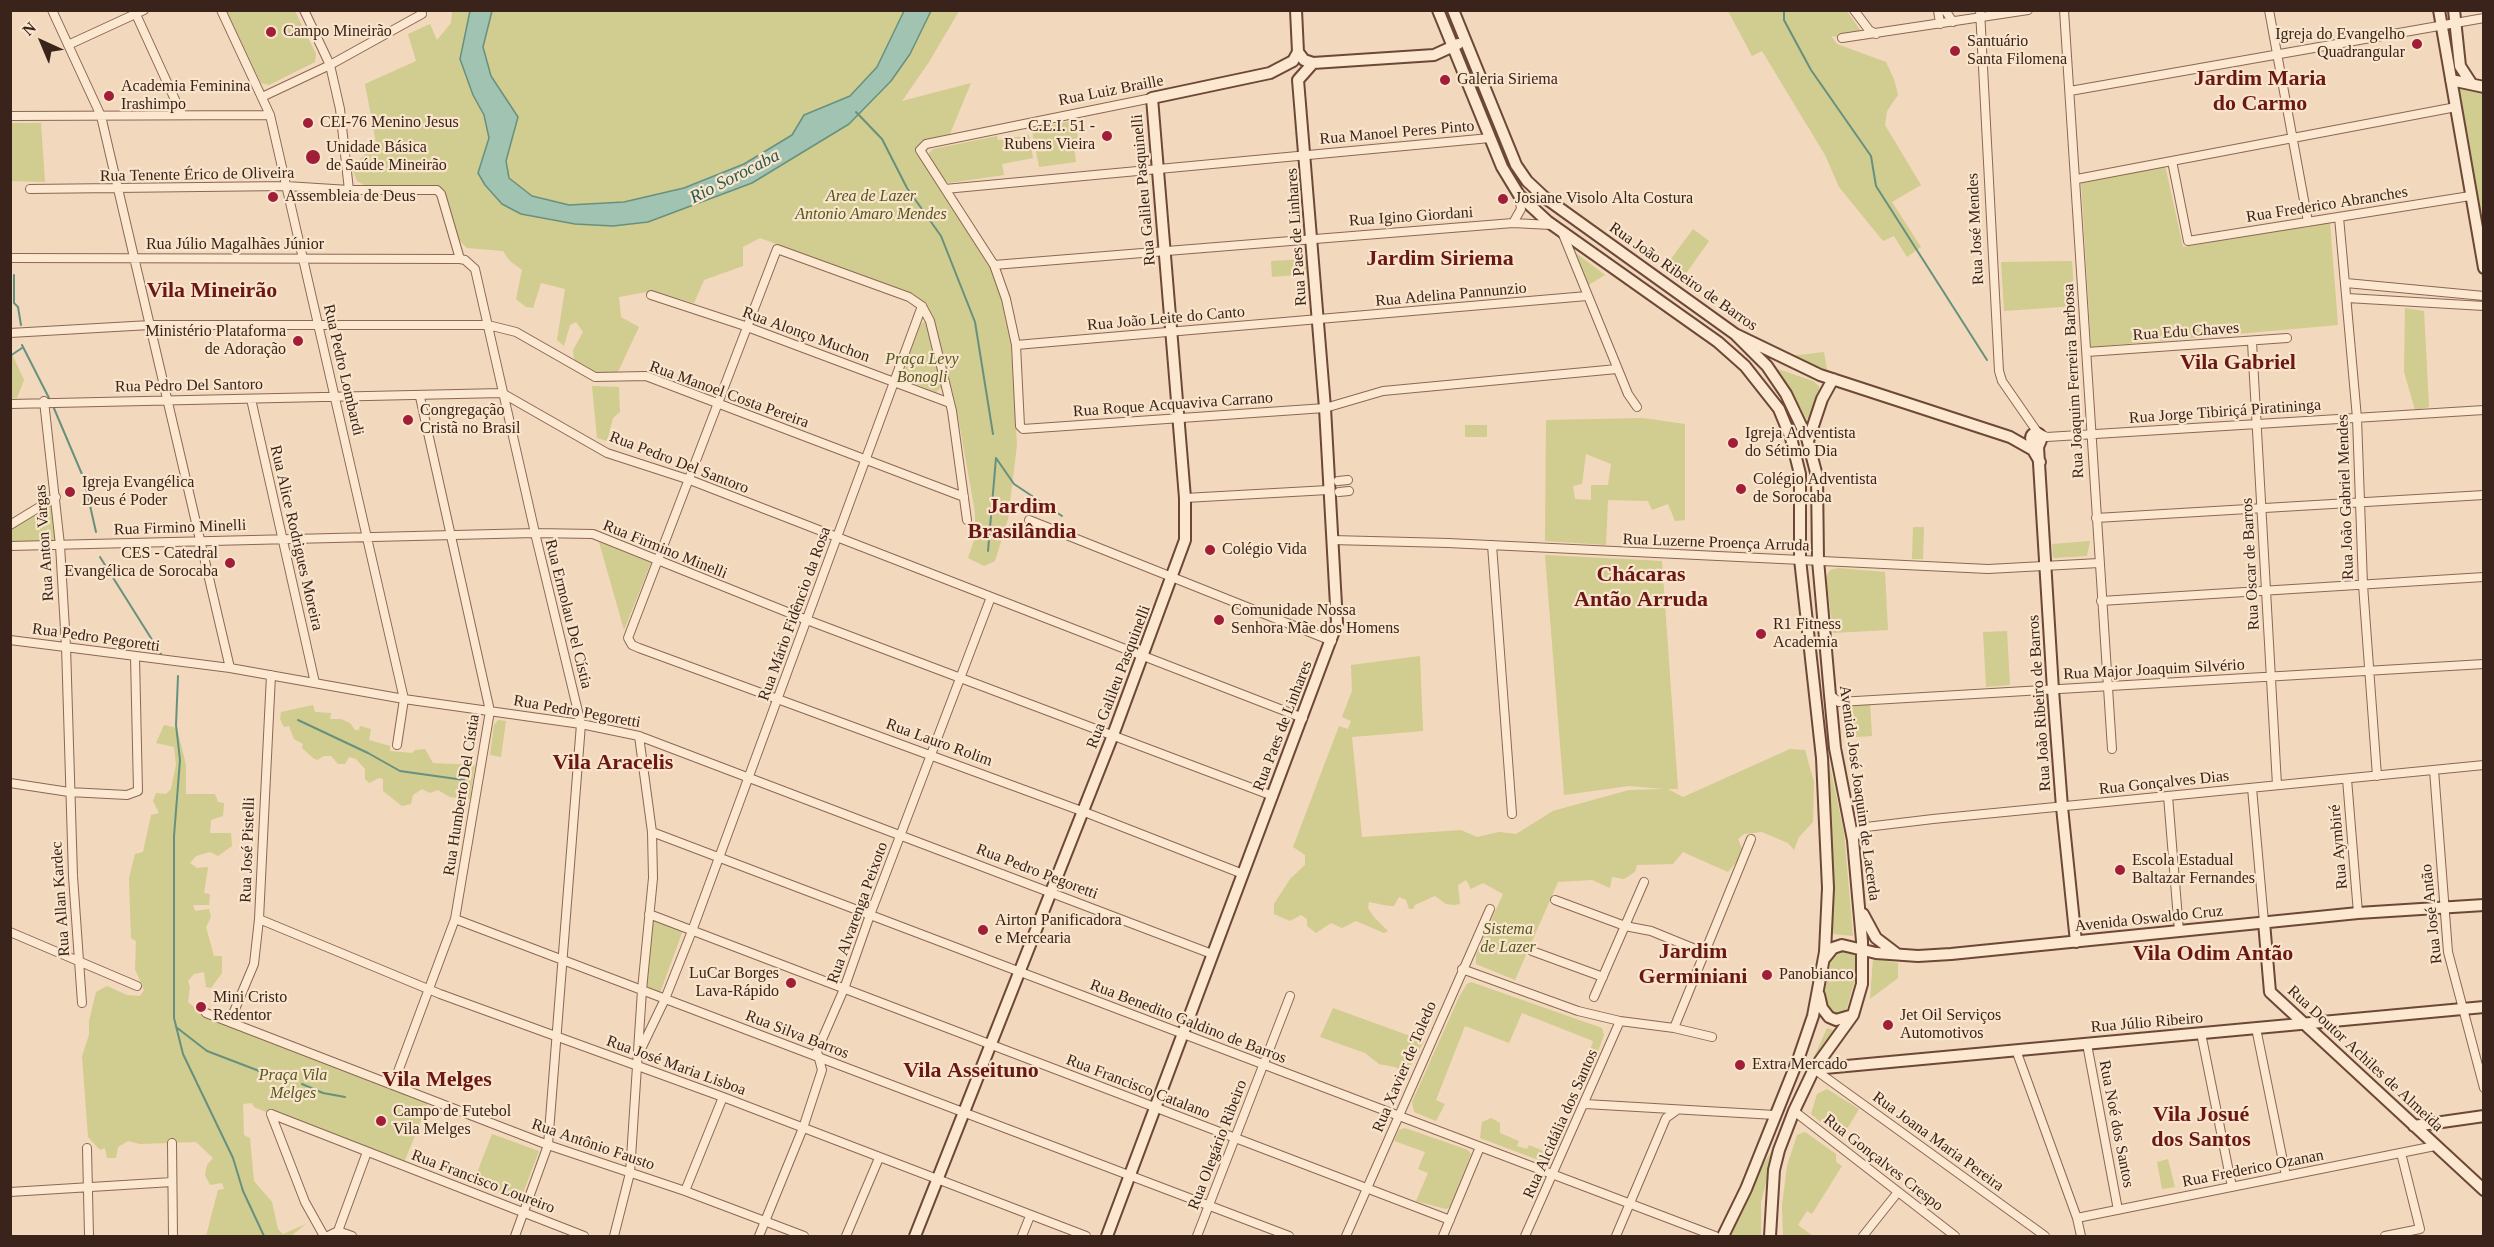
<!DOCTYPE html>
<html>
<head>
<meta charset="utf-8">
<style>
  body { margin:0 }
  #map { position:relative; width:2494px; height:1247px; overflow:hidden; background:#f2d8bc; font-family:Georgia,serif }
  canvas { display:block }
  .frame { position:absolute; inset:0; border:12px solid #39231a; pointer-events:none }
  .north { position:absolute; left:12px; top:12px; width:60px; height:60px; -webkit-text-stroke:4px #f9e4cc; paint-order:stroke; rotate:316deg; font-size:16px; font-weight:700; line-height:24px; text-align:center; color:#39231a }
  .north::after { content:''; display:block; margin:auto; width:21px; height:27px; background:#39231a; clip-path:polygon(50% 0,100% 100%,50% 72%,0 100%) }
</style>
</head>
<body>
<div id="map">
<canvas width="2494" height="1247"></canvas>
<div class="frame"></div>
<div class="north">N</div>
</div>
<script>
const ctx = document.querySelector('canvas').getContext('2d');
ctx.lineJoin = 'round';
function fillPath(path, color) {
  ctx.fillStyle = color;
  ctx.fill(path, 'evenodd');
}
function toPath(rows) {
  const path = new Path2D();
  for (const r of rows) {
    if (r.length === 3) {
      path.moveTo(r[0] + r[2], r[1]);
      path.arc(r[0], r[1], r[2], 0, 2 * Math.PI);
      continue;
    }
    path.moveTo(r[0], r[1]);
    for (let i = 2; i < r.length; i += 2) path.lineTo(r[i], r[i + 1]);
  }
  return path;
}
function stroke(path, color, width, dash) {
  ctx.strokeStyle = color;
  ctx.lineWidth = width;
  ctx.lineCap = dash ? 'butt' : 'round';
  ctx.setLineDash(dash || []);
  ctx.stroke(path);
}
function label(font, color, halo, rows, align = 'center') {
  ctx.font = font + ' Georgia,serif';
  ctx.lineWidth = 4.5;
  ctx.setLineDash([]);
  ctx.textBaseline = 'middle';
  ctx.strokeStyle = halo;
  ctx.fillStyle = color;
  for (const [text, x, y, turn = 0] of rows) {
    ctx.save();
    ctx.translate(x, y);
    ctx.rotate((+turn || 0) * Math.PI / 180);
    ctx.textAlign = isNaN(turn) ? turn : align;
    if (halo) ctx.strokeText(text, 0, 0);
    ctx.fillText(text, 0, 0);
    ctx.restore();
  }
}
fillPath(toPath([
  [226,11,295,11,316,54,315,62,269,85,261,83],
  [452,11,959,11,929,62,902,101,971,83,950,134,922,141,917,146,917,152,990,267,1001,299,1011,345,1017,445,1008,519,995,561,984,566,968,558,975,537,975,512,956,406,934,319,924,304,911,294,760,238,743,247,743,266,704,280,694,303,652,291,619,297,621,317,639,327,617,374,596,372,574,360,573,350,583,332,576,322,570,325,564,346,557,340,565,289,541,283,533,308,526,307,516,299,522,270,510,261,503,251,467,248,457,238,442,192,435,185,364,185,357,181,352,168,376,143,365,84,416,61,408,34,430,24,437,40,451,23],
  [1728,11,1847,11,1860,30,1838,37,1831,36,1837,44,1886,62,1894,79,1898,95,1887,111,1885,125,1921,185,1892,202,1921,247,1907,257,1894,236,1883,241,1839,187,1825,155,1762,51,1752,56],
  [2456,85,2483,91,2483,239],
  [1075,120,1078,138,1073,140,1076,162,1039,167,1032,130],
  [11,123,41,123,45,182,11,181],
  [1029,135,1033,158,1002,164,1004,175,949,183,942,180,929,158,929,153,933,149,997,136,998,140],
  [2165,165,2183,247,2330,222,2338,325,2091,347,2081,181],
  [1693,229,1709,241,1685,275,1668,263],
  [1576,253,1605,275,1587,286],
  [1308,259,1309,274,1272,277,1271,261],
  [2072,261,2075,306,2004,311,2001,262],
  [2405,308,2424,311,2429,407,2415,410,2404,372],
  [925,321,942,387,936,392,905,380,902,376,920,325],
  [11,352,24,380,17,398,11,398],
  [1824,352,1827,370,1791,356],
  [1778,369,1813,381,1819,386,1819,396,1807,420],
  [592,386,619,387,620,412,613,418,607,441,597,438],
  [1643,418,1685,424,1685,520,1675,521,1668,504,1652,510,1648,501,1608,500,1606,545,1545,541,1546,420],
  [1586,454,1611,464,1608,485,1591,485,1591,500,1575,499,1573,486,1582,484],
  [1465,425,1487,425,1487,437,1465,437],
  [50,504,53,506,55,540,11,542,10,530],
  [1913,527,1924,527,1923,559,1912,559],
  [2090,541,2087,556,2053,558,2052,544],
  [599,542,651,563,624,630],
  [1545,555,1662,561,1678,789,1668,789,1683,797,1790,749,1805,750,1814,782,1813,822,1799,837,1794,850,1788,843,1762,832,1744,834,1738,839,1744,853,1728,872,1683,852,1673,864,1637,865,1635,872,1624,879,1612,877,1610,888,1592,880,1558,882,1515,980,1476,964,1476,955,1503,894,1483,883,1471,889,1466,880,1458,885,1460,904,1454,905,1446,904,1435,896,1415,905,1413,909,1409,909,1406,900,1399,897,1394,906,1389,906,1369,902,1368,908,1373,916,1388,931,1384,933,1356,921,1342,928,1331,923,1316,933,1307,926,1307,919,1301,915,1290,921,1274,914,1274,904,1290,879,1305,865,1305,855,1293,847,1339,726,1348,729,1351,721,1342,717,1352,691,1351,665,1420,656,1423,731,1352,737,1362,837,1461,830,1477,837,1499,832,1516,834,1553,811,1629,790,1664,789,1629,786,1564,795],
  [1806,562,1824,737,1844,833,1853,936,1833,934,1833,856],
  [1838,568,1885,572,1888,630,1833,633,1826,577,1830,570],
  [2007,631,2010,685,1986,687,1983,632],
  [1870,703,1872,736,1844,738,1843,709,1847,705],
  [313,705,315,712,331,713,330,719,341,719,350,723,355,730,359,730,360,726,371,729,369,740,390,746,390,751,412,753,415,750,425,749,433,763,475,765,470,799,450,797,438,790,430,793,422,789,413,795,411,804,402,806,383,791,383,779,379,778,369,783,365,779,365,769,356,759,349,757,345,764,338,764,331,756,324,756,317,760,313,758,302,748,303,744,294,739,289,726,284,727,280,719,281,712],
  [498,720,506,721,501,757,490,755,494,725],
  [164,725,177,728,186,765,186,794,215,794,218,802,224,803,223,816,211,820,210,833,231,833,232,846,218,856,210,852,196,856,190,863,197,868,208,867,204,893,210,894,209,905,193,905,195,911,209,909,211,917,206,927,214,956,222,956,222,973,211,988,206,987,204,972,194,974,188,981,190,987,188,1002,204,1016,240,1031,265,1041,266,1038,429,1101,403,1165,273,1115,254,1107,252,1103,243,1104,244,1135,250,1138,254,1181,272,1202,278,1229,283,1234,306,1224,291,1236,206,1236,218,1190,224,1189,222,1183,210,1185,205,1175,207,1165,213,1158,196,1142,140,1144,128,1141,118,1147,116,1158,107,1158,105,1148,100,1150,88,1137,82,1056,89,1035,89,1021,96,992,107,986,127,995,140,996,144,990,135,969,136,941,131,938,129,878,135,854,143,852,151,815,159,813,153,801,156,793,166,794,171,789,176,765,174,747,156,743],
  [651,920,683,930,660,993,643,988],
  [1843,949,1852,952,1855,956,1857,972,1847,1008,1842,1014,1832,1016,1823,1004,1825,990,1831,960],
  [1873,959,1898,963,1898,978,1870,999],
  [1471,982,1602,1028,1604,1035,1592,1068,1586,1066,1593,1041,1522,1013,1509,1043,1465,1026,1436,1100,1445,1104,1436,1121,1414,1112,1412,1102,1460,995,1467,984],
  [1333,1008,1424,1041,1406,1074,1395,1067,1379,1064,1365,1053,1320,1037],
  [1827,1028,1841,1032,1826,1051,1772,1160,1761,1202,1761,1236,1729,1236,1753,1181,1774,1147],
  [1827,1089,1859,1109,1841,1139,1811,1114,1817,1094],
  [1491,1118,1500,1123,1500,1133,1519,1141,1517,1146,1527,1149,1529,1145,1551,1154,1550,1157,1541,1161,1480,1138,1482,1122],
  [1405,1128,1468,1150,1471,1154,1450,1207,1446,1209,1416,1201,1428,1173,1418,1169,1425,1152,1394,1141,1399,1130],
  [1805,1132,1836,1154,1836,1162,1842,1166,1812,1214,1807,1211,1798,1225,1813,1236,1783,1236,1782,1206,1787,1166,1797,1135],
  [492,1134,539,1151,520,1201,473,1183],
  [2168,1159,2175,1187,2162,1189,2157,1162]
]), '#d1cc8f');
const water = toPath([
  [470,11,492,11,483,47,491,76,518,117,506,161,509,178,532,196,569,205,624,202,684,188,744,164,792,135,804,115,850,96,877,67,904,11,931,11,910,54,891,81,849,124,752,183,648,222,613,226,575,224,521,214,502,204,485,185,478,173,489,138,484,115,473,95,460,59,470,11]
]);
fillPath(water, '#a1c3b2');
stroke(water, '#67917f', 1.5);
stroke(toPath([
  [1784,10,1784,20,1811,70,1871,156,1876,186,1987,360],
  [856,112,882,139,907,188,941,236,975,322,993,434],
  [10,234,10,245],
  [14,275,14,303,18,307,21,325],
  [22,345,50,400],
  [10,356,22,348],
  [53,406,84,479,96,532],
  [996,458,1014,484,1062,516],
  [988,551,996,458],
  [100,557,161,654],
  [178,676,176,725,180,760,174,836,174,1018,183,1054,233,1158,243,1191,264,1236],
  [298,720,368,753,400,771,464,780],
  [176,1027,207,1051,288,1082],
  [302,1084,323,1093,345,1097]
]), '#67917f', 2);
const street = toPath([
  [52,10,101,116,230,668],
  [134,10,182,115],
  [221,10,270,115,404,699,397,745],
  [304,10,330,65,340,109,349,190],
  [1854,10,1869,30,1876,34],
  [1938,10,1940,24],
  [1945,10,1953,22],
  [1980,10,1999,371,2002,381,2038,433],
  [2064,10,2112,749],
  [2269,10,2308,222],
  [1842,38,2028,10],
  [68,45,144,10],
  [2070,91,2484,18],
  [262,97,330,65,422,14],
  [1152,98,926,144,920,150,994,265,1006,299,1016,345,1020,426,1023,429,1325,408,1383,391,1617,369],
  [10,116,270,115],
  [2172,161,2188,241,2470,196],
  [2077,179,2456,107],
  [30,189,286,186,349,190,437,190,441,194,460,259],
  [945,189,1490,138],
  [2339,217,2357,418,2363,585,2377,776],
  [1513,223,1521,209,1519,195],
  [1562,232,1628,394,1637,407],
  [10,258,460,259,465,260,475,269,535,533,581,724,548,1145,515,1236],
  [994,265,1513,223,1551,225],
  [2346,283,2484,296],
  [651,295,742,325,950,403],
  [2347,298,2484,306],
  [10,333,150,325,488,325,516,332,595,377,646,376,964,497],
  [2252,342,2277,785],
  [1016,345,1587,296],
  [2087,352,2287,338],
  [251,399,315,683],
  [44,401,60,545,66,646,73,876,82,1003],
  [10,404,502,393,607,453,690,480,1303,718],
  [2040,434,2047,437,2484,410],
  [1338,481,1348,480],
  [1339,492,1349,491],
  [1185,498,1328,490],
  [2096,518,2484,495],
  [967,520,952,411,930,321,922,306,909,297,777,249,628,638,632,645,639,648,1087,813,1243,874],
  [1029,520,1332,641],
  [10,525,56,497],
  [1332,540,1448,543,1988,569,2099,563],
  [1492,545,1512,814],
  [10,546,535,533,593,534,807,620,1273,796],
  [2101,601,2484,577],
  [10,640,230,668,404,699,581,724,639,736,1212,954],
  [1830,695,1839,702,2484,664],
  [2434,770,2448,952,2484,1088],
  [2347,779,2358,913],
  [10,783,69,792,127,795,138,791,135,657],
  [2252,788,2264,922],
  [2168,796,2179,931],
  [652,832,1715,1236],
  [1853,840,1859,830,1866,827,1933,819,2484,765],
  [1555,900,1625,926,1651,931,1705,953],
  [649,914,1450,1220],
  [259,919,440,994,723,1097,1086,1236],
  [455,919,1289,1236],
  [10,932,137,986],
  [1532,951,1603,977],
  [1462,969,1578,1011,1620,1021,1674,1028,1712,1037],
  [1594,997,1644,882],
  [206,1013,548,1145,685,1191,804,1236],
  [230,1021,254,964,259,919,271,675],
  [1674,1028,1751,839],
  [2256,1028,2286,1176],
  [2201,1033,2232,1187],
  [2087,1044,2118,1210],
  [2016,1050,2077,1218,2081,1236],
  [640,1051,665,999,692,931,922,306],
  [1814,1069,2045,1236],
  [393,1085,455,919,490,711,420,397],
  [1585,1104,1775,1115],
  [1794,1111,1955,1236],
  [271,1114,584,1236],
  [271,1114,305,1202,324,1236],
  [172,1143,173,1236],
  [87,1148,89,1236],
  [685,1191,723,1097],
  [10,1192,172,1182],
  [2077,1218,2435,1146],
  [338,1231,352,1236],
  [328,1236,338,1231,367,1152],
  [614,1236,630,1173,642,990,653,878,652,832,639,736],
  [759,1236,803,1128,822,1070,817,1051,844,989,870,915,991,597],
  [846,1236,879,1158],
  [1022,1236,1030,1216],
  [1197,1236,1290,996],
  [1346,1236,1490,909],
  [1443,1236,1480,1147],
  [1525,1236,1620,1021],
  [1616,1236,1666,1118,1677,1110],
  [1863,1236,1898,1192],
  [2385,1236,2420,1229,2401,1153]
]);
const secondary = toPath([
  [1296,10,1298,52],
  [1438,10,1502,167,1519,195,1547,221,1718,342,1745,366,1779,409,1791,438,1800,474,1800,559,1822,758,1828,888,1825,952,1813,1016,1799,1057,1746,1189,1723,1236],
  [1453,10,1516,165,1527,181,1544,197,1735,334,1820,375,2010,437,2033,450,2040,462],
  [2439,10,2484,268],
  [2454,10,2460,66,2471,83],
  [1298,52,1304,60,1313,63,1434,55,1458,44],
  [2451,80,2484,87],
  [1735,334,1767,366,1786,394,1807,438,1817,476,1818,560,1830,695,1835,748,1853,840,1862,941,1862,984,1853,1015,1814,1069,1794,1111,1779,1150,1774,1170,1770,1236],
  [2036,438,5],
  [2041,440,2038,447,2053,690,2062,807,2076,942],
  [1808,441,1822,399,1833,379],
  [1863,914,1876,938,1897,954],
  [2264,922,2270,992,2484,1190],
  [1824,959,1833,948,1842,945,1876,953,1918,956,1951,954,2358,913,2484,905],
  [1819,995,1822,1008,1829,1017,1836,1020,1853,1015],
  [1814,1069,2484,1007],
  [2414,1126,2484,1116],
  [915,1236,1113,735,1185,540,1185,498,1152,98,1270,73,1293,61,1298,52],
  [1107,1236,1337,623,1325,408,1298,80,1313,63]
]);
stroke(street, '#8b6754', 10);
stroke(secondary, '#6d4837', 14);
stroke(street, '#fce7d0', 8);
stroke(secondary, '#fce7d0', 10);
for (const [x, y, r, color] of [
  [271,32,6,"#a01e37"],
  [2417,44,6,"#a01e37"],
  [1955,51,6,"#a01e37"],
  [1445,80,6,"#a01e37"],
  [109,96,6,"#a01e37"],
  [308,123,6,"#a01e37"],
  [1107,136,6,"#a01e37"],
  [313,157,8,"#a01e37"],
  [273,197,6,"#a01e37"],
  [1503,199,6,"#a01e37"],
  [298,341,6,"#a01e37"],
  [408,420,6,"#a01e37"],
  [1733,443,6,"#a01e37"],
  [1741,489,6,"#a01e37"],
  [70,492,6,"#a01e37"],
  [1210,550,6,"#a01e37"],
  [230,563,6,"#a01e37"],
  [1219,620,6,"#a01e37"],
  [1761,634,6,"#a01e37"],
  [2120,870,6,"#a01e37"],
  [983,930,6,"#a01e37"],
  [1767,975,6,"#a01e37"],
  [791,983,6,"#a01e37"],
  [201,1007,6,"#a01e37"],
  [1888,1025,6,"#a01e37"],
  [1740,1065,6,"#a01e37"],
  [381,1121,6,"#a01e37"]
]) {
  const dot = new Path2D();
  dot.arc(x, y, r, 0, 2 * Math.PI);
  ctx.fillStyle = color;
  ctx.fill(dot);
  stroke(dot, '#f9e4cc', 2);
}
label('16px', '#39231a', '#f9e4cc', [
  ["Campo Mineirão",283,32],
  ["Igreja do Evangelho",2405,35,"right"],
  ["Quadrangular",2405,53,"right"],
  ["Santuário",1967,42],
  ["Santa Filomena",1967,60],
  ["Galeria Siriema",1457,80],
  ["Academia Feminina",121,87],
  ["Irashimpo",121,105],
  ["CEI-76 Menino Jesus",320,123],
  ["C.E.I. 51 -",1095,127,"right"],
  ["Rubens Vieira",1095,145,"right"],
  ["Unidade Básica",326,148],
  ["de Saúde Mineirão",326,166],
  ["Assembleia de Deus",285,197],
  ["Josiane Visolo Alta Costura",1515,199],
  ["Ministério Plataforma",286,332,"right"],
  ["de Adoração",286,350,"right"],
  ["Congregação",420,411],
  ["Cristã no Brasil",420,429],
  ["Igreja Adventista",1745,434],
  ["do Sétimo Dia",1745,452],
  ["Colégio Adventista",1753,480],
  ["de Sorocaba",1753,498],
  ["Igreja Evangélica",82,483],
  ["Deus é Poder",82,501],
  ["Colégio Vida",1222,550],
  ["CES - Catedral",218,554,"right"],
  ["Evangélica de Sorocaba",218,572,"right"],
  ["Comunidade Nossa",1231,611],
  ["Senhora Mãe dos Homens",1231,629],
  ["R1 Fitness",1773,625],
  ["Academia",1773,643],
  ["Escola Estadual",2132,861],
  ["Baltazar Fernandes",2132,879],
  ["Airton Panificadora",995,921],
  ["e Mercearia",995,939],
  ["LuCar Borges",779,974,"right"],
  ["Lava-Rápido",779,992,"right"],
  ["Panobianco",1779,975],
  ["Mini Cristo",213,998],
  ["Redentor",213,1016],
  ["Jet Oil Serviços",1900,1016],
  ["Automotivos",1900,1034],
  ["Extra Mercado",1752,1065],
  ["Campo de Futebol",393,1112],
  ["Vila Melges",393,1130]
], 'left');
label('16px', '#39231a', '#f9e4cc', [
  ["Rua Luiz Braille",1111,91,-11],
  ["Rua Manoel Peres Pinto",1397,133,-5],
  ["Rua Tenente Érico de Oliveira",197,175,-1],
  ["Rua Galileu Pasquinelli",1144,190,-95],
  ["Rua Frederico Abranches",2327,205,-9],
  ["Rua Igino Giordani",1411,217,-4],
  ["Rua José Mendes",1976,229,-93],
  ["Rua Paes de Linhares",1297,237,-94],
  ["Rua Júlio Magalhães Júnior",235,245],
  ["Rua João Ribeiro de Barros",1683,277,35],
  ["Rua Adelina Pannunzio",1451,295,-5],
  ["Rua João Leite do Canto",1166,319,-5],
  ["Rua Edu Chaves",2186,332,-4],
  ["Rua Alonço Muchon",806,335,20],
  ["Rua Pedro Lombardi",343,370,77],
  ["Rua Joaquim Ferreira Barbosa",2074,381,-93],
  ["Rua Pedro Del Santoro",189,386,-1],
  ["Rua Manoel Costa Pereira",729,395,20],
  ["Rua Roque Acquaviva Carrano",1173,405,-4],
  ["Rua Jorge Tibiriçá Piratininga",2225,412,-4],
  ["Rua Pedro Del Santoro",679,463,21],
  ["Rua João Gabriel Mendes",2346,497,-92],
  ["Rua Firmino Minelli",180,528,-2],
  ["Rua Alice Rodrigues Moreira",296,538,77],
  ["Rua Anton Vargas",45,543,-94],
  ["Rua Luzerne Proença Arruda",1716,543,2],
  ["Rua Firmino Minelli",665,550,22],
  ["Rua Oscar de Barros",2251,564,-93],
  ["Rua Ermolau Del Cístia",568,614,76],
  ["Rua Mário Fidêncio da Rosa",795,614,-70],
  ["Rua Pedro Pegoretti",96,638,8],
  ["Rua Major Joaquim Silvério",2154,670,-3],
  ["Rua Galileu Pasquinelli",1119,677,-69],
  ["Rua João Ribeiro de Barros",2040,703,-94],
  ["Rua Pedro Pegoretti",577,712,10],
  ["Rua Paes de Linhares",1283,726,-69],
  ["Rua Lauro Rolim",939,743,20],
  ["Rua Gonçalves Dias",2164,783,-6],
  ["Avenida José Joaquim de Lacerda",1859,793,82],
  ["Rua Humberto Del Cístia",462,795,-81],
  ["Rua Aymbiré",2339,847,-95],
  ["Rua José Pistelli",248,850,-88],
  ["Rua Pedro Pegoretti",1037,872,21],
  ["Rua Allan Kardec",61,899,-94],
  ["Rua Alvarenga Peixoto",858,913,-70],
  ["Rua José Antão",2432,914,-96],
  ["Avenida Oswaldo Cruz",2149,919,-6],
  ["Rua Benedito Galdino de Barros",1188,1022,21],
  ["Rua Júlio Ribeiro",2147,1023,-5],
  ["Rua Silva Barros",797,1035,21],
  ["Rua Doutor Achiles de Almeida",2365,1059,43],
  ["Rua José Maria Lisboa",676,1066,20],
  ["Rua Xavier de Toledo",1405,1067,-67],
  ["Rua Francisco Catalano",1138,1087,21],
  ["Rua Alcidália dos Santos",1561,1124,-66],
  ["Rua Noé dos Santos",2116,1124,79],
  ["Rua Joana Maria Pereira",1938,1142,36],
  ["Rua Antônio Fausto",593,1145,19],
  ["Rua Olegário Ribeiro",1218,1145,-69],
  ["Rua Gonçalves Crespo",1883,1163,38],
  ["Rua Frederico Ozanan",2253,1169,-11],
  ["Rua Francisco Loureiro",483,1182,21]
]);
label('italic 16px', '#54571f', '#f9e4cc', [
  ["Area de Lazer",871,197],
  ["Antonio Amaro Mendes",871,215],
  ["Praça Levy",922,360],
  ["Bonogli",922,378],
  ["Sistema",1508,930],
  ["de Lazer",1508,948],
  ["Praça Vila",293,1076],
  ["Melges",293,1094]
]);
label('italic 18px', '#285a4e', '#f9e4cc', [
  ["Rio Sorocaba",735,177,-27]
]);
label('bold 22px', '#6a1715', '#f9e4cc', [
  ["Jardim Maria",2260,79],
  ["do Carmo",2260,104],
  ["Jardim Siriema",1440,259],
  ["Vila Mineirão",212,291],
  ["Vila Gabriel",2238,363],
  ["Jardim",1022,507],
  ["Brasilândia",1022,532],
  ["Chácaras",1641,575],
  ["Antão Arruda",1641,600],
  ["Vila Aracelis",613,763],
  ["Jardim",1693,952],
  ["Germiniani",1693,977],
  ["Vila Odim Antão",2213,954],
  ["Vila Asseituno",971,1071],
  ["Vila Melges",437,1080],
  ["Vila Josué",2201,1115],
  ["dos Santos",2201,1140]
]);
</script>
</body>
</html>
